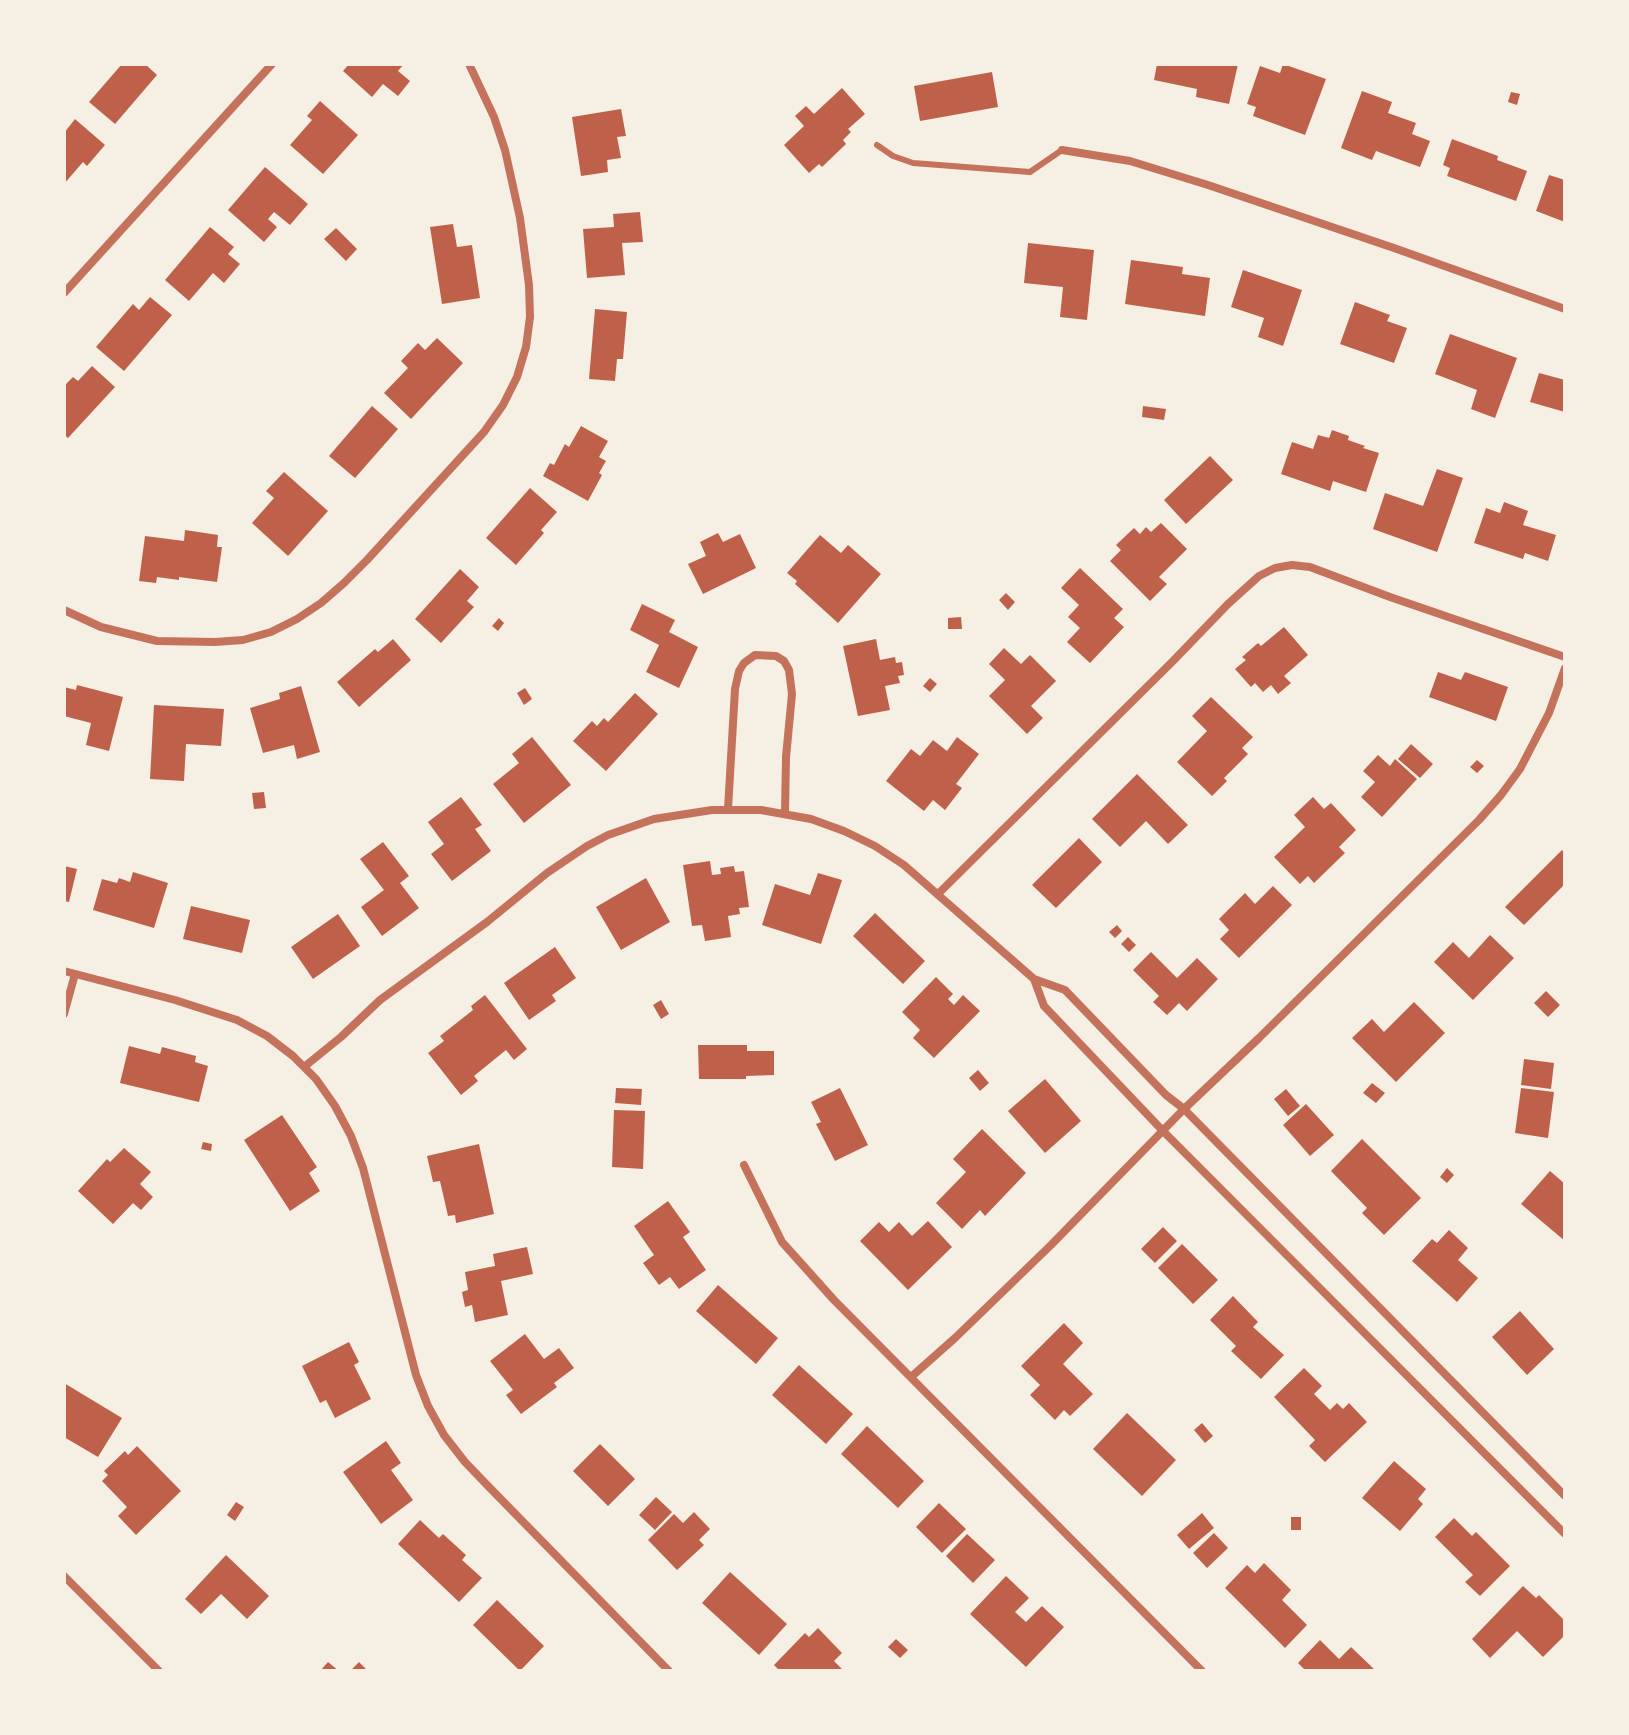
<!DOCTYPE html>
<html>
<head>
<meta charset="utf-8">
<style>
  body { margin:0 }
  #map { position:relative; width:1629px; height:1735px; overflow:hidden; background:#f6efe4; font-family:"PT Sans",sans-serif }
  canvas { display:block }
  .frame { position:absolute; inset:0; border:66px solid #f6efe4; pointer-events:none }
</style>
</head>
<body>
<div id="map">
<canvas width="1629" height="1735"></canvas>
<div class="frame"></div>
</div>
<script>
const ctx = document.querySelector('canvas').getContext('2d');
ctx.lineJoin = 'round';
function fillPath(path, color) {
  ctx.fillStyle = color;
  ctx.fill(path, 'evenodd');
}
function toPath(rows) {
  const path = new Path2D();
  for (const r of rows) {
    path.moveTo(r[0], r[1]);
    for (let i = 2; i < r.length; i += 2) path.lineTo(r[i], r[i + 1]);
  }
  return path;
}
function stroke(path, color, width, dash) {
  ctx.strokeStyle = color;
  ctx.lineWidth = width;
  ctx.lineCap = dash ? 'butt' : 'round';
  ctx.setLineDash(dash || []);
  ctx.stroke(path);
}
fillPath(toPath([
  [122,64,145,64,157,75,115,124,89,102],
  [349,64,404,64,398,71,410,81,398,96,383,84,372,97,343,71],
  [1157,64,1238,64,1229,104,1196,97,1197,89,1154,80],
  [1283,64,1326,79,1305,135,1253,116,1256,107,1247,104,1260,66,1280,73],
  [992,72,998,107,920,121,914,86],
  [842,88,865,114,848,129,851,132,843,140,846,144,822,167,819,164,809,173,784,145,804,126,795,116,806,106,814,114],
  [1362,91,1392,102,1388,113,1416,123,1412,134,1430,141,1420,167,1376,151,1372,160,1341,148],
  [1511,92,1520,94,1517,105,1508,102],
  [320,101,358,135,323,174,290,145,312,120,307,116],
  [621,109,626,136,617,137,621,158,607,160,608,172,581,176,572,117],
  [75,119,105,145,87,166,83,162,64,184,64,133],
  [1452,139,1498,156,1497,160,1527,171,1516,201,1447,176,1450,168,1443,165],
  [265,167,308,204,290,225,274,212,268,219,277,227,264,242,228,210],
  [1549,175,1565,180,1565,222,1536,211],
  [640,212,643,242,622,243,625,275,587,278,583,229,614,227,613,214],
  [453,224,457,247,472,245,480,298,442,304,430,227],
  [210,227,234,247,228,254,240,264,224,283,213,273,189,301,165,280],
  [336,228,357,249,346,261,324,239],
  [1028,243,1094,250,1087,320,1060,317,1063,287,1024,283],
  [1131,260,1183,267,1182,274,1210,278,1205,316,1125,304],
  [1243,270,1302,290,1283,346,1258,337,1264,318,1231,307],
  [150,297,172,315,124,371,96,347,133,304,139,310],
  [1355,302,1390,315,1387,321,1407,328,1394,363,1340,344],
  [595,309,627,312,623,359,617,359,615,381,589,379],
  [1450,334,1517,358,1495,418,1471,409,1477,390,1435,374],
  [437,338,463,363,411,419,384,393,408,368,401,361,418,343,425,350],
  [92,366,115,387,68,438,64,435,64,386,73,377,78,381],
  [1539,373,1565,380,1565,412,1530,402],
  [372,406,398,429,355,478,329,456],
  [1143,406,1166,409,1164,420,1142,417],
  [581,426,608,441,599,457,606,461,599,473,602,475,588,501,543,476,550,463,554,465,565,444,569,447],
  [1332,430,1349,436,1348,440,1365,446,1363,448,1379,453,1366,492,1333,481,1330,491,1281,474,1292,442,1313,449,1318,435,1329,438],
  [1210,456,1233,480,1186,524,1164,500],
  [1437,469,1463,478,1437,552,1373,529,1385,493,1423,506],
  [284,472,328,511,288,556,252,523,274,498,266,491],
  [530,488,557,512,541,530,544,533,516,565,486,538],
  [1504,502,1528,511,1523,525,1556,535,1548,561,1525,553,1523,559,1474,543,1486,508,1500,513],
  [1161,523,1187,549,1159,577,1167,584,1150,601,1110,561,1121,550,1116,545,1134,528,1140,534,1146,527,1151,532],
  [185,530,218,535,217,547,222,547,217,582,179,577,179,580,157,577,156,583,139,581,145,536,184,541],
  [718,533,723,542,740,534,756,568,703,594,688,564,706,556,700,542],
  [820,535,841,553,848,545,881,574,838,623,795,584,797,581,787,573],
  [1080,568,1123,609,1114,618,1124,627,1090,663,1067,642,1080,628,1068,617,1079,605,1061,588],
  [460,569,479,587,467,601,474,607,441,643,415,619],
  [1006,593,1015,602,1008,610,999,600],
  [642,604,675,620,669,632,698,647,679,688,646,672,659,645,630,630],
  [961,617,962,629,948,629,948,618],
  [499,618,504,623,498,631,492,626],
  [1284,627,1308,655,1284,676,1291,683,1278,694,1271,685,1263,692,1255,683,1251,687,1235,669,1246,660,1242,657,1258,643,1261,646],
  [393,639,411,660,359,707,337,682,375,649,378,652],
  [876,639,880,660,895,657,896,663,902,662,904,675,898,676,900,683,885,686,890,710,858,716,843,646],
  [1004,648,1021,664,1030,655,1056,681,1031,706,1043,718,1027,734,989,696,1005,680,989,664],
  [1438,672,1461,680,1465,672,1508,687,1496,721,1429,697],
  [930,678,937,684,930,692,923,686],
  [77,685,123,697,109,751,86,745,91,723,64,716,64,687,76,690],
  [301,686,320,752,297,759,294,745,263,753,250,708,280,699,279,693],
  [525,688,532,699,524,705,517,693],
  [635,693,658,714,606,771,573,741,592,721,597,726,604,718,608,722],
  [1211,697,1253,737,1242,748,1248,754,1224,778,1227,781,1212,796,1177,762,1207,731,1192,716],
  [154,705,224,709,221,746,186,744,184,781,150,779],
  [532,737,571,785,524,823,493,784,519,763,512,754],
  [957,737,979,754,956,784,962,788,945,810,933,800,924,811,886,781,911,749,920,756,933,740,947,751],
  [1411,744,1433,764,1420,778,1398,759],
  [1378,755,1390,766,1395,759,1417,779,1382,817,1361,797,1375,782,1363,771],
  [1477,760,1484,766,1477,773,1470,767],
  [1137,774,1188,825,1168,844,1146,821,1120,847,1092,819],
  [264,792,266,808,254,809,252,793],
  [461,797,482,825,475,829,491,851,452,881,431,854,444,844,428,822],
  [1313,797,1324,809,1331,803,1356,830,1339,847,1345,853,1314,883,1308,876,1300,884,1274,857,1305,827,1294,815],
  [1079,838,1102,862,1056,908,1032,885],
  [383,842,409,876,400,883,419,908,382,936,361,907,384,890,360,859],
  [1562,850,1565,853,1565,884,1524,925,1505,907],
  [710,861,712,875,721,874,720,868,734,866,735,872,744,871,749,907,739,908,740,914,728,916,731,937,705,941,702,925,692,926,683,865],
  [64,866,77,869,69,902,64,901],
  [133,872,168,883,154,928,93,910,102,879,117,883,119,878,130,882],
  [818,873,842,880,821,944,762,925,775,884,810,895],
  [646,878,670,922,621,950,596,907],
  [1273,886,1292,905,1239,958,1220,939,1229,930,1219,919,1245,893,1255,904],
  [191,906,250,920,242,953,183,939],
  [875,913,925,961,903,984,853,936],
  [338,914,360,946,313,979,291,947],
  [1117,925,1122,931,1115,938,1109,932],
  [1490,935,1514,958,1473,1000,1434,962,1453,942,1469,958],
  [1128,937,1136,945,1129,952,1121,944],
  [555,947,576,978,552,995,556,1001,529,1020,504,983],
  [1151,952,1177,978,1197,958,1218,979,1187,1011,1179,1003,1167,1015,1153,1002,1159,996,1133,970],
  [936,977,953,994,948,999,954,1005,963,995,980,1011,934,1058,913,1038,920,1030,902,1012],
  [1546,991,1560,1005,1548,1017,1534,1003],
  [485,995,527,1049,514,1060,506,1050,474,1076,478,1081,461,1095,428,1053,444,1041,440,1036,473,1010,471,1006],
  [661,1000,669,1014,661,1019,653,1005],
  [1414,1002,1445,1033,1396,1082,1352,1038,1372,1019,1384,1032],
  [698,1045,747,1045,747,1051,774,1051,774,1075,746,1076,746,1079,699,1079],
  [129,1046,160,1054,162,1047,196,1056,195,1062,208,1066,199,1102,120,1083],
  [1524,1059,1554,1063,1551,1089,1521,1085],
  [978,1070,989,1083,980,1091,969,1078],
  [1045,1079,1081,1121,1045,1153,1008,1111],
  [1372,1083,1385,1093,1376,1103,1363,1093],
  [616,1088,642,1089,641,1105,615,1103],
  [840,1088,868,1145,835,1161,816,1124,821,1122,811,1102],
  [1521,1088,1554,1092,1548,1138,1515,1133],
  [1286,1089,1300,1106,1288,1116,1274,1099],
  [1306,1104,1334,1135,1310,1156,1283,1125],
  [614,1110,645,1111,643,1169,612,1167],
  [282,1115,317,1167,309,1173,320,1191,290,1211,244,1140],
  [982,1129,1026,1173,985,1216,980,1210,962,1229,936,1203,966,1172,953,1159],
  [1362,1139,1421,1198,1384,1235,1362,1213,1367,1208,1331,1171],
  [203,1142,212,1144,211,1151,201,1149],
  [479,1144,494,1214,456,1223,455,1215,448,1216,440,1181,433,1182,427,1156],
  [124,1148,151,1172,140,1184,153,1197,141,1210,133,1203,113,1224,78,1191,107,1159,110,1162],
  [1447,1168,1454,1175,1447,1183,1440,1177],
  [1550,1171,1565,1184,1565,1241,1521,1204],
  [668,1201,690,1232,683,1237,706,1270,679,1289,670,1277,659,1285,643,1263,654,1255,634,1226],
  [928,1221,952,1247,908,1290,860,1241,879,1222,889,1232,899,1222,912,1236],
  [1163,1227,1177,1241,1155,1263,1141,1249],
  [1449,1230,1468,1248,1458,1260,1478,1278,1457,1302,1412,1261,1432,1239,1437,1243],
  [1182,1244,1218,1280,1193,1304,1158,1268],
  [527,1247,533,1274,501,1281,508,1315,475,1322,472,1305,465,1307,462,1292,468,1290,465,1272,495,1266,493,1254],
  [718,1285,778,1338,756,1364,696,1311],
  [1233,1296,1258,1322,1253,1327,1284,1355,1261,1379,1231,1351,1236,1346,1210,1320],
  [1520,1311,1554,1349,1527,1375,1492,1337],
  [1064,1323,1083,1343,1063,1364,1093,1394,1070,1416,1064,1410,1055,1420,1030,1395,1040,1385,1021,1366],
  [525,1334,544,1359,559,1348,574,1368,554,1383,557,1387,521,1414,506,1395,513,1390,490,1361],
  [349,1342,359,1362,354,1365,371,1399,335,1418,326,1400,320,1403,302,1366],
  [799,1365,853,1414,826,1444,772,1395],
  [1304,1368,1322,1386,1314,1394,1330,1410,1337,1403,1343,1409,1349,1403,1367,1422,1325,1462,1309,1446,1315,1440,1274,1397],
  [64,1383,122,1418,98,1457,64,1437],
  [1127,1413,1176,1460,1142,1496,1093,1449],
  [1202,1423,1213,1436,1205,1443,1194,1430],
  [867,1426,924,1481,898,1508,841,1454],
  [386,1441,401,1463,391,1470,413,1500,381,1524,343,1472],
  [600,1444,635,1479,608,1506,573,1471],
  [137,1446,181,1491,136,1535,118,1516,127,1507,102,1481,108,1475,104,1471,125,1451,128,1455],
  [1394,1461,1426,1489,1418,1499,1423,1504,1400,1531,1362,1498],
  [656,1497,672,1512,655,1530,639,1515],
  [236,1502,244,1507,235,1521,227,1515],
  [939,1503,966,1529,942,1553,916,1527],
  [694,1512,710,1529,699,1540,704,1545,677,1570,648,1540,674,1514,683,1523],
  [1202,1513,1214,1528,1189,1549,1177,1535],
  [1291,1517,1301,1517,1301,1530,1291,1530],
  [1454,1518,1472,1536,1476,1532,1510,1566,1480,1596,1465,1582,1473,1575,1435,1537],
  [420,1520,439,1538,443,1534,466,1555,462,1560,482,1578,459,1602,398,1544],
  [1214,1533,1228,1548,1207,1568,1193,1553],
  [967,1534,995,1560,973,1583,946,1556],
  [226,1555,269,1596,247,1619,221,1594,201,1614,185,1599],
  [1264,1563,1291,1590,1282,1600,1307,1625,1285,1648,1225,1588,1247,1565,1255,1573],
  [730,1572,787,1624,759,1655,702,1603],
  [1006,1576,1029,1598,1015,1612,1026,1622,1042,1606,1064,1627,1026,1667,970,1614],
  [1523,1586,1536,1598,1539,1595,1565,1621,1565,1635,1543,1657,1517,1631,1490,1658,1472,1639],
  [497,1600,544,1646,520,1671,473,1625],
  [818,1628,842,1653,834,1661,844,1671,780,1671,774,1665,805,1633,809,1637],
  [896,1639,908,1650,900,1658,888,1647],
  [1320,1640,1339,1659,1351,1647,1374,1669,1372,1671,1306,1671,1298,1663],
  [328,1662,339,1671,320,1671],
  [359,1662,368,1671,350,1671]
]), '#bf614a');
stroke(toPath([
  [877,145,893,156,913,163,1030,172,1062,150]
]), '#c5725c', 6);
stroke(toPath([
  [1062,150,1130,161,1208,185,1394,248,1565,309],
  [64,293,272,64],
  [64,610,101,627,157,641,215,642,243,640,271,632,297,619,321,603,344,583,367,560,484,432,503,405,517,377,526,347,530,317,529,285,520,218,505,150,494,117,469,64],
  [728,809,735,689,739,671,744,663,755,655,776,656,784,661,789,670,792,694,786,757,785,813],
  [938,894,1173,661,1228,604,1259,576,1275,568,1292,565,1310,567,1390,597,1565,657],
  [64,971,175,1000,237,1020,267,1036,293,1056,316,1079,335,1106,351,1136,363,1168,416,1375,428,1406,444,1435,465,1462,489,1487,669,1671],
  [1034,979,1044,1006,1163,1131,1565,1534],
  [64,1014,75,974],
  [304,1067,341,1037,380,1000,487,922,547,873,587,846,608,835,654,819,712,810,761,810,811,819,844,831,875,846,904,865,1034,979,1065,990,1166,1095,1184,1109,1565,1496],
  [744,1165,782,1242,834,1300,1202,1671],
  [911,1377,955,1338,1051,1245,1184,1109,1259,1038,1479,820,1501,795,1520,769,1549,713,1565,668],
  [64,1576,159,1671]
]), '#c5725c', 8);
</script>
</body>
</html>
